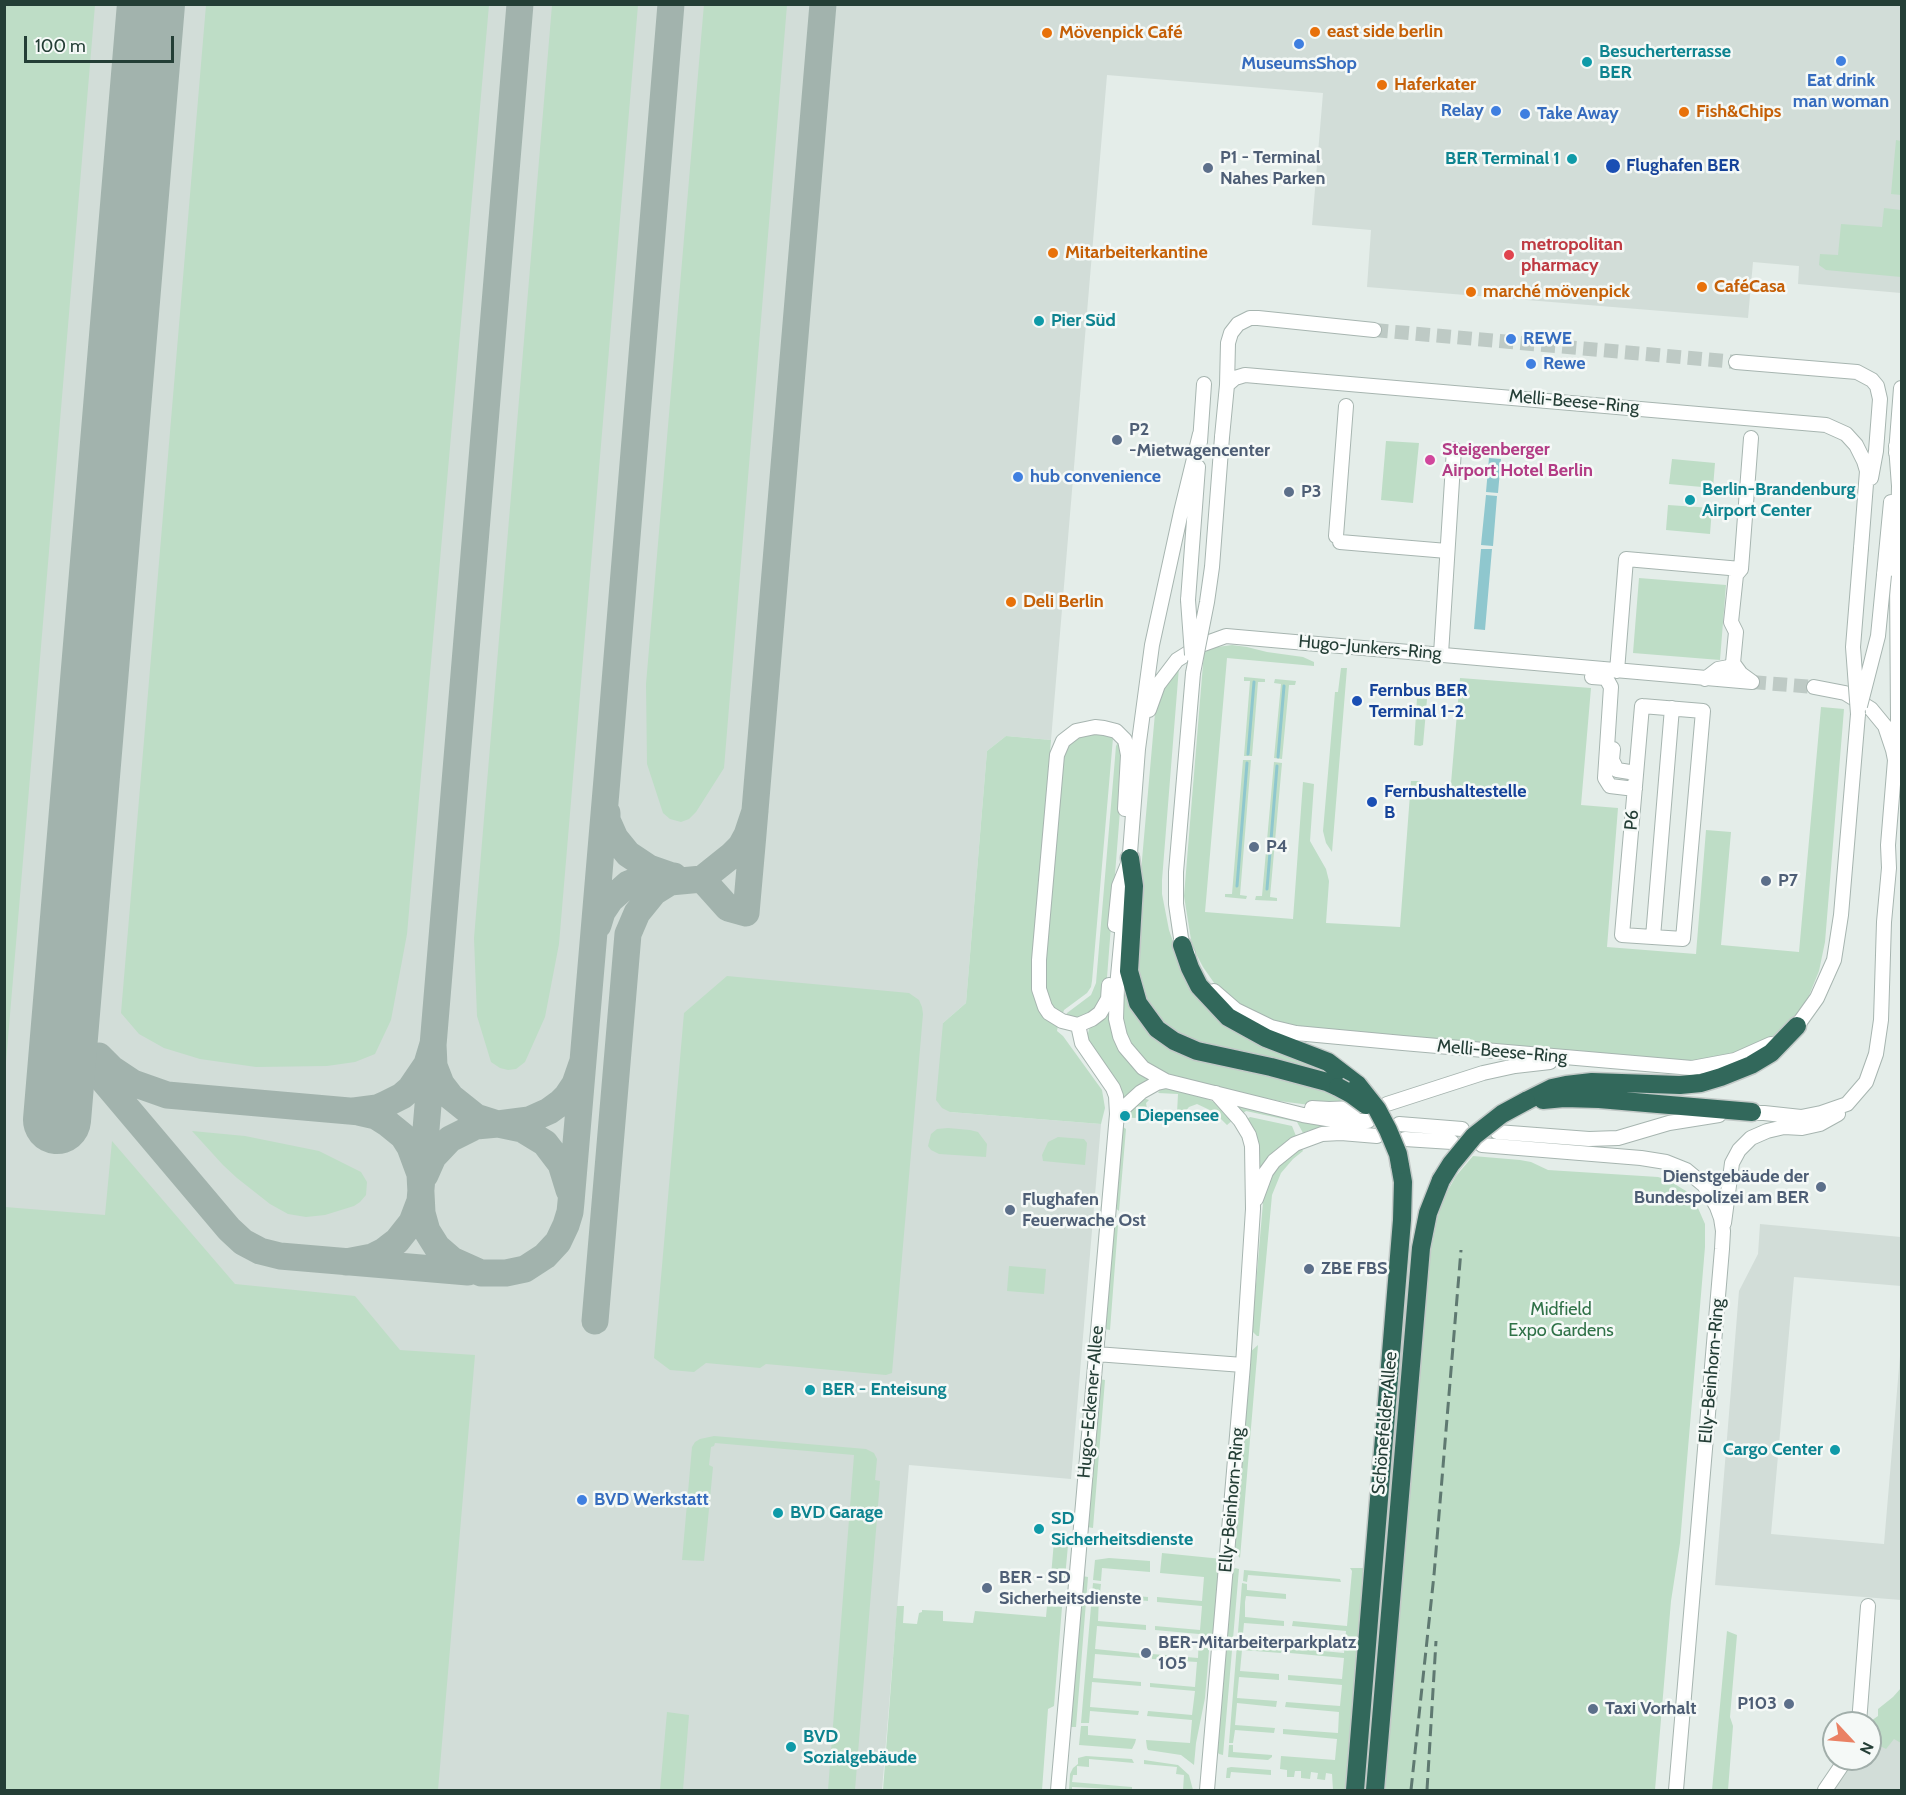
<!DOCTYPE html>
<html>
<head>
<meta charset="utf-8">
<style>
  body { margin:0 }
  #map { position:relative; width:1906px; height:1795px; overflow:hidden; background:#e4ede9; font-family:Cabin,sans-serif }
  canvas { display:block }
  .frame { position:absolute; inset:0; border:6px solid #243e36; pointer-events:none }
  .north { position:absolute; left:1822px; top:1711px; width:60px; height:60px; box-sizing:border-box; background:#f5f9f7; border:2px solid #a1aeaa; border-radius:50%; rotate:116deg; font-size:16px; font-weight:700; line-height:24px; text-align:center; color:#243e36 }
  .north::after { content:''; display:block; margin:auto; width:21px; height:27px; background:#ea8164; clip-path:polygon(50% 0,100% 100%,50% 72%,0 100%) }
  .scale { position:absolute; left:24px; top:36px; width:150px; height:27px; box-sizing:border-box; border:3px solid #243e36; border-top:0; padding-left:8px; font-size:18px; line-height:21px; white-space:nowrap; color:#243e36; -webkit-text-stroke:4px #f5f9f7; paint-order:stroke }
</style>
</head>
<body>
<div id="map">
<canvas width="1906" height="1795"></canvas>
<div class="frame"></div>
<div class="north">N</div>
<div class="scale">100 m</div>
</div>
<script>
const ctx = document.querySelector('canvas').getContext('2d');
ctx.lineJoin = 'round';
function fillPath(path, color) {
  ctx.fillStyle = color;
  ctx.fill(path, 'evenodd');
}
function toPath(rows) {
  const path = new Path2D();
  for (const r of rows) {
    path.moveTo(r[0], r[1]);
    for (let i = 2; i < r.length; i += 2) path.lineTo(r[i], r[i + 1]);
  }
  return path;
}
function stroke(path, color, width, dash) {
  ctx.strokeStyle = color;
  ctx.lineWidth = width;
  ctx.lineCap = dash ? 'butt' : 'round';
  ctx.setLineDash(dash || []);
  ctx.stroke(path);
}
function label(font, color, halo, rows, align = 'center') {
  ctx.font = font + ' Cabin,sans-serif';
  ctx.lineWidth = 5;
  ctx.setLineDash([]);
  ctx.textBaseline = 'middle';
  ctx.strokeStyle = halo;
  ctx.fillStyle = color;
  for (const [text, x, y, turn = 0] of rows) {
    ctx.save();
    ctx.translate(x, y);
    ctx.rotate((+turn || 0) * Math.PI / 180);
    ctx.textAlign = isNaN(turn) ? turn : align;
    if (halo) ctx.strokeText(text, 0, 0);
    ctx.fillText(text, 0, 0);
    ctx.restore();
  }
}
fillPath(toPath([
  [5,5,1901,5,1901,293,1798,284,1799,266,1753,262,1748,318,1367,287,1371,230,1312,225,1323,93,1107,75,1051,740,1006,736,987,751,966,1003,943,1023,950,1112,1101,1124,1071,1479,909,1465,882,1790,5,1790],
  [1760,1224,1901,1237,1901,1286,1794,1277,1771,1534,1884,1544,1901,1344,1901,1600,1715,1585,1739,1291,1758,1254],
  [1901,1688,1901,1790,1830,1790,1851,1759,1870,1759,1870,1731]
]), '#d2ddd8');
fillPath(toPath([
  [5,4,95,5,5,1074,4,5],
  [704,4,787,5,724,768,696,812,689,819,681,822,670,819,663,813,647,764,646,684],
  [206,5,489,5,407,934,391,1020,375,1054,355,1062,327,1066,256,1067,200,1059,164,1048,139,1034,121,1013],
  [552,5,638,5,559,944,545,1017,525,1062,516,1069,508,1070,500,1068,491,1062,477,1016,474,938],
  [1896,140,1901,141,1901,195,1891,194],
  [1884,208,1901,210,1901,277,1826,270,1819,265,1820,254,1838,255,1841,224,1882,227],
  [1386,441,1419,443,1413,503,1381,500],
  [1672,459,1715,463,1713,488,1669,484],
  [1668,505,1712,508,1710,534,1666,530],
  [1639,578,1726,585,1720,660,1633,653],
  [1232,645,1247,647,1267,652,1303,657,1314,662,1314,666,1227,658,1205,912,1293,919,1303,782,1314,784,1310,841,1326,869,1329,881,1326,923,1400,927,1411,781,1420,781,1420,792,1450,795,1460,678,1591,688,1581,805,1618,808,1607,947,1696,954,1706,830,1731,832,1721,945,1799,952,1821,707,1844,709,1825,942,1819,971,1806,1003,1786,1026,1765,1044,1700,1064,1296,1028,1273,1023,1242,1007,1217,987,1203,967,1192,946,1184,896,1204,652,1217,647],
  [1179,667,1162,880,1162,894,1169,930,1176,950,1185,972,1339,1077,1208,1048,1173,1034,1144,1001,1134,950,1155,713,1165,685],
  [1341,668,1347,668,1332,852,1326,843,1323,831,1335,692,1338,692],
  [1244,677,1265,679,1265,682,1258,682,1252,756,1244,756,1250,681,1244,681],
  [1275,679,1296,681,1295,685,1289,685,1282,759,1274,758,1281,684,1274,683],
  [1417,698,1427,699,1423,745,1420,746,1414,745],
  [1090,733,1106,734,1113,738,1092,981,1091,987,1087,993,1064,1010,1062,1016,1049,1004,1044,986,1063,752,1075,737],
  [1006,736,1051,740,1032,983,1037,1006,1042,1013,1058,1025,1057,1031,1063,1036,1102,1090,1105,1108,1101,1124,950,1112,942,1108,936,1100,943,1023,966,1003,987,751],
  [1118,742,1121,749,1123,772,1106,990,1095,1010,1079,1018,1066,1017,1067,1013,1091,995,1096,983,1116,746],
  [1243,760,1251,760,1240,895,1247,896,1246,899,1225,897,1225,894,1232,894],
  [1274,762,1282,763,1270,897,1277,898,1277,901,1255,900,1256,896,1262,896],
  [727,976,909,993,919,1000,922,1007,923,1014,892,1373,886,1375,766,1364,760,1368,706,1363,694,1372,670,1370,654,1358,684,1013],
  [1124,976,1149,1029,1329,1091,1347,1102,1310,1105,1279,1101,1179,1079,1165,1074,1148,1065,1131,1047,1121,1020],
  [1106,1015,1110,1016,1124,1057,1142,1075,1151,1080,1126,1098,1123,1097,1088,1043,1087,1038,1089,1029],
  [1168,1087,1199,1095,1214,1102,1222,1106,1234,1119,1227,1125,1214,1112,1197,1104,1189,1107,1184,1113,1177,1113,1178,1094,1158,1093,1162,1088],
  [1143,1098,1149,1100,1146,1103,1148,1115,1135,1118,1122,1117],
  [1233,1102,1369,1126,1370,1129,1328,1128,1310,1130,1303,1133,1297,1122,1246,1111,1242,1114],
  [1250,1117,1292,1126,1296,1136,1283,1144,1273,1152,1265,1162,1262,1168,1258,1164,1245,1120],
  [1120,1125,1126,1129,1119,1211,1113,1206],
  [948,1128,970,1130,978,1132,987,1144,986,1157,939,1154,931,1150,928,1146,931,1134,937,1129],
  [192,1131,245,1136,319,1151,361,1172,367,1182,366,1195,360,1202,354,1206,325,1215,306,1217,288,1214,270,1204,237,1178,223,1165],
  [1058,1137,1084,1139,1087,1143,1085,1165,1043,1161,1042,1155,1048,1142],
  [112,1141,235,1284,355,1296,400,1350,475,1355,438,1790,5,1790,5,1207,105,1215],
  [1301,1147,1303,1151,1293,1159,1281,1173,1272,1195,1259,1336,1257,1336,1252,1331,1264,1191,1269,1179,1281,1161],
  [1473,1156,1520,1160,1531,1162,1548,1170,1658,1177,1668,1180,1686,1191,1694,1199,1705,1224,1705,1247,1680,1543,1671,1601,1655,1790,1385,1790,1431,1239,1443,1199,1456,1176],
  [1118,1225,1110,1330,1104,1329,1111,1229],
  [1009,1266,1046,1269,1044,1294,1007,1291],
  [1258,1345,1240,1558,1235,1552,1234,1545,1250,1352],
  [1099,1379,1105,1380,1093,1528,1087,1527],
  [714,1436,866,1449,874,1453,877,1459,875,1480,880,1481,855,1790,828,1790,854,1455,715,1443,714,1446,711,1447,709,1465,713,1467,704,1561,682,1560,692,1447,695,1442,700,1439],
  [1054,1541,1066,1542,1068,1545,1065,1578,1051,1576],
  [1162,1553,1222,1559,1217,1625,1212,1635,1209,1651,1205,1698,1196,1743,1194,1765,1181,1755,1148,1750,1147,1748,1146,1740,1190,1743,1192,1720,1147,1716,1148,1711,1192,1715,1195,1691,1150,1687,1150,1683,1195,1687,1197,1662,1152,1659,1152,1654,1198,1658,1199,1634,1155,1630,1155,1626,1200,1630,1202,1606,1157,1602,1157,1597,1202,1601,1204,1577,1160,1573],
  [1109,1558,1150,1561,1150,1572,1102,1568,1101,1581,1093,1580,1095,1560],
  [1235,1568,1239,1569,1223,1755,1219,1754,1216,1750,1231,1573],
  [1350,1568,1364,1568,1345,1790,1333,1790,1332,1774,1326,1773,1325,1780,1317,1779,1318,1773,1311,1772,1310,1779,1301,1778,1301,1771,1295,1771,1294,1777,1287,1777,1287,1770,1280,1769,1281,1756,1335,1760,1337,1739,1283,1734,1283,1729,1338,1733,1339,1712,1285,1707,1286,1702,1340,1706,1342,1685,1288,1680,1288,1675,1342,1679,1344,1658,1290,1653,1290,1648,1344,1653,1346,1631,1292,1626,1293,1621,1347,1626,1352,1571],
  [1244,1570,1340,1579,1341,1582,1248,1575,1247,1582,1243,1581],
  [1082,1576,1088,1577,1076,1727,1069,1727],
  [1093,1583,1101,1584,1100,1593,1148,1597,1148,1601,1099,1597,1098,1621,1146,1625,1146,1630,1097,1626,1095,1649,1144,1654,1143,1658,1095,1654,1093,1678,1141,1682,1141,1686,1092,1682,1090,1707,1139,1711,1138,1715,1090,1711,1089,1723,1081,1723],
  [1242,1583,1247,1584,1247,1590,1286,1594,1286,1599,1246,1596,1245,1602,1245,1617,1284,1621,1284,1626,1244,1623,1242,1644,1282,1648,1281,1653,1242,1650,1240,1671,1279,1674,1279,1680,1239,1677,1237,1698,1277,1701,1276,1707,1237,1703,1235,1725,1275,1728,1274,1733,1235,1730,1233,1743,1229,1743],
  [897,1606,904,1606,903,1623,917,1624,919,1613,922,1612,922,1610,943,1611,943,1621,973,1623,975,1611,1046,1617,1047,1606,1062,1607,1054,1706,1048,1709,1042,1790,883,1790],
  [1727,1631,1737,1635,1730,1717,1733,1726,1728,1790,1712,1790],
  [1901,1688,1901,1743,1894,1739,1886,1749,1880,1746,1877,1751,1870,1746,1870,1723,1868,1723,1878,1716,1878,1709,1893,1697],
  [667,1712,689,1715,683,1790,660,1790],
  [1081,1726,1088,1726,1088,1735,1136,1739,1135,1743,1132,1749,1079,1745],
  [1229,1745,1233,1745,1233,1752,1272,1755,1272,1757,1268,1760,1228,1757],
  [1086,1756,1132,1759,1134,1763,1089,1759,1089,1767,1077,1766,1077,1775,1073,1775,1072,1782,1132,1787,1132,1790,1072,1787,1072,1790,1069,1790,1070,1774,1073,1768,1078,1764,1078,1758],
  [1144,1760,1178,1765,1189,1775,1193,1790,1183,1790,1184,1775,1176,1774,1177,1767,1144,1764],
  [1231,1767,1271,1770,1271,1775,1231,1772,1230,1778,1226,1778,1227,1768]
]), '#beddc6');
fillPath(toPath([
  [1489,458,1501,459,1498,493,1486,492],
  [1486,495,1497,496,1493,546,1481,545],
  [1481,549,1492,549,1485,630,1474,629]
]), '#8fc7ce');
stroke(toPath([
  [1248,754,1254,682],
  [1278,757,1284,686],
  [1237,886,1247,763],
  [1267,889,1277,766]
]), '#8fc7ce', 3);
stroke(toPath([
  [755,811,747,835,741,846,732,855,702,879,728,908,746,913,753,834,823,4],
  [607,813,607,820,615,838,628,854,649,868,669,875],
  [598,925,602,912,610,900,628,884,646,877,657,875,674,876],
  [68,984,71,1024,74,1035,82,1052,104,1081,229,1229,243,1242,260,1251,280,1256,468,1272],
  [99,1056,112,1069,133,1083,167,1095,372,1113],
  [583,1061,575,1084,567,1096,560,1103,549,1111,529,1120,498,1124,476,1117,451,1097,441,1084,434,1066,433,1044,427,1064,410,1089,402,1096,386,1104,377,1108,354,1111,376,1116,387,1123,403,1136,410,1147,420,1174,422,1213,427,1231,437,1247,452,1260,481,1273,506,1273,525,1269,545,1256,558,1242,566,1225,570,1212,571,1202,607,779,671,4],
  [425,1175,433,1157,450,1139,476,1126,498,1124,522,1129,545,1143,561,1164,569,1190],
  [346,1262,372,1257,384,1251,397,1241,412,1222,420,1201,520,4],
  [595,1321,628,934,637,913,654,892,670,882,702,879]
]), '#a2b3ad', 27);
stroke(toPath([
  [57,1120,151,4]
]), '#a2b3ad', 68);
stroke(toPath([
  [1374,330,1736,362],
  [1752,682,1814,687]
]), '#becac5', 14, [14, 7]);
const minor = toPath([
  [1736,362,1857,372,1872,380,1877,386,1880,399,1876,451,1871,478],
  [1227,385,1235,378,1245,375,1826,425,1846,434,1856,445,1864,461,1867,471,1861,548],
  [1222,437,1227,385,1228,343,1231,333,1238,324,1250,318,1258,318,1374,330],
  [1751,438,1741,569,1736,575,1731,622,1736,632,1733,663,1741,674,1752,682],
  [1200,442,1204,384],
  [1896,446,1899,486,1897,576,1898,720,1896,747],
  [1896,453,1901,388],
  [1336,536,1346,406],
  [1340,542,1447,551],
  [1884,575,1891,502],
  [1188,600,1198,467],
  [1441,654,1454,449],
  [1617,671,1626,559,1741,569],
  [1592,677,1606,678,1611,687,1605,778,1610,786,1635,789],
  [1705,679,1718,669,1729,667,1733,663],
  [1642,706,1703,711,1683,939,1622,935,1642,706],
  [1149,710,1158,685,1177,660,1201,645,1226,636,1752,682],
  [1613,749,1612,760,1617,770,1636,773],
  [1129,866,1138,749,1152,645,1181,512,1200,434],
  [1124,912,1117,987,1116,1019,1120,1036,1125,1047,1143,1068,1166,1081,1303,1115,1333,1120,1368,1121],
  [1115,925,1119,886,1130,859],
  [1653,937,1672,708],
  [1188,954,1182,945,1176,904,1176,872,1193,673],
  [1109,985,1108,999,1100,1013,1092,1019,1078,1025,1062,1021,1049,1013,1045,1007,1039,989,1039,960,1057,755,1063,741,1076,731,1095,727,1104,728,1116,731,1125,740,1128,755,1125,809],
  [1214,991,1236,1010,1271,1027,1296,1033,1403,1043,1692,1068,1735,1060,1771,1044],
  [1790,1031,1797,1026,1817,998,1834,960,1841,915,1858,714],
  [1387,1104,1483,1073,1515,1066,1550,1062],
  [1312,1108,1329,1109,1356,1108],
  [1744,1113,1764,1113,1801,1117,1821,1113,1847,1104,1866,1082,1876,1054,1881,1020,1884,922,1889,868,1888,845,1895,760,1893,750,1885,726,1871,709,1845,693,1814,687],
  [1117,1114,1141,1092,1157,1083,1166,1081],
  [1399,1124,1462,1129],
  [1497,1132,1589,1139,1618,1138,1669,1123,1719,1115],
  [1405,1139,1452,1142],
  [1482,1145,1641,1158,1666,1162,1686,1170,1704,1185,1717,1207,1721,1218,1723,1231,1722,1249,1676,1790],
  [1256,1199,1266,1172,1274,1161,1295,1144,1322,1134,1341,1133,1377,1136],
  [1724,1223,1732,1163,1739,1150,1751,1138,1767,1131,1784,1127,1802,1128,1820,1124,1838,1114],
  [1096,1354,1243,1365],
  [1859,1723,1868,1606],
  [1058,1790,1117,1114,1116,1096,1113,1088,1082,1043,1078,1025],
  [1207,1790,1243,1365,1253,1209,1252,1146,1249,1135,1240,1120,1216,1093],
  [1825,1790,1846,1759]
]);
const highway = toPath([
  [1130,858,1134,886,1129,971,1138,1003,1157,1029,1174,1041,1197,1051,1271,1067,1327,1082,1338,1087],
  [1182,945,1190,968,1199,986,1228,1017,1266,1038,1328,1062,1358,1085],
  [1543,1100,1564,1098,1599,1099,1752,1112],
  [1526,1101,1552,1088,1566,1085,1592,1082,1680,1085,1701,1083,1721,1077,1751,1065,1771,1053,1797,1026],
  [1355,1790,1402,1220,1403,1182,1400,1165],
  [1375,1790,1421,1248,1428,1213,1441,1180]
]);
stroke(minor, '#a7b5b0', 16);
stroke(highway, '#c2c9c7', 21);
stroke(minor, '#fff', 14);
stroke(highway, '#32685b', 18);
stroke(toPath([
  [1411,1790,1434,1575,1461,1250],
  [1427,1790,1436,1641]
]), '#5f7971', 3, [12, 6]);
const minorBridge = toPath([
  [1188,600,1192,655],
  [1193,673,1207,602,1212,567,1222,437],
  [1860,706,1878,636,1884,575],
  [1858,714,1853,647,1861,548]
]);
const highwayBridge = toPath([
  [1358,1085,1377,1109,1388,1130,1398,1154,1400,1165],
  [1338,1087,1351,1094,1366,1105],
  [1441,1180,1451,1164,1474,1136,1502,1114,1526,1101]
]);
stroke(minorBridge, '#a7b5b0', 16, []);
stroke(highwayBridge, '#c2c9c7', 21, []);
stroke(minorBridge, '#fff', 14);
stroke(highwayBridge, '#32685b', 18);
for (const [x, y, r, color] of [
  [1315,32,6,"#e8710a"],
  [1047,33,6,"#e8710a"],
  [1299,44,6,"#3f7fe0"],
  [1841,61,6,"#3f7fe0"],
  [1587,62,6,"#0f9aa8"],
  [1382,85,6,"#e8710a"],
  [1496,111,6,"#3f7fe0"],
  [1684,112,6,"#e8710a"],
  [1525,114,6,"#3f7fe0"],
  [1572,159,6,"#0f9aa8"],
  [1613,166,8,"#1a4fb4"],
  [1208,168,6,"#5c6f8a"],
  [1053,253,6,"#e8710a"],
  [1509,255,6,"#e0444e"],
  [1702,287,6,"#e8710a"],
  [1471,292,6,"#e8710a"],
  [1039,321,6,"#0f9aa8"],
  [1511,339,6,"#3f7fe0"],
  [1531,364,6,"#3f7fe0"],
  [1117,440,6,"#5c6f8a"],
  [1430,460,6,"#d1479c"],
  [1018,477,6,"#3f7fe0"],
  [1289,492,6,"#5c6f8a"],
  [1690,500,6,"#0f9aa8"],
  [1011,602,6,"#e8710a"],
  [1357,701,6,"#1a4fb4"],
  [1372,802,6,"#1a4fb4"],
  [1254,847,6,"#5c6f8a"],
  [1766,881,6,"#5c6f8a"],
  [1125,1116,6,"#0f9aa8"],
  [1821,1187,6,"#5c6f8a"],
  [1010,1210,6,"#5c6f8a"],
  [1309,1269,6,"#5c6f8a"],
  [810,1390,6,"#0f9aa8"],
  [1835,1450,6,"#0f9aa8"],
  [582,1500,6,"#3f7fe0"],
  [778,1513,6,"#0f9aa8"],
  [1039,1529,6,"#0f9aa8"],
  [987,1588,6,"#5c6f8a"],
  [1146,1653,6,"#5c6f8a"],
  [1789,1704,6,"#5c6f8a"],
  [1593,1709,6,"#5c6f8a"],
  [791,1747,6,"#0f9aa8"]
]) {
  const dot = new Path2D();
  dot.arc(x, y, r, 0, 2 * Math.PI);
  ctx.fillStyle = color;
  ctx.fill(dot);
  stroke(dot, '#f5f9f7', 2);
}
label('bold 18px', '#c56008', '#f5f9f7', [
  ["east side berlin",1327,32],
  ["Mövenpick Café",1059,33],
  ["Haferkater",1394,85],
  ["Fish&Chips",1696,112],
  ["Mitarbeiterkantine",1065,253],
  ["CaféCasa",1714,287],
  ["marché mövenpick",1483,292],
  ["Deli Berlin",1023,602]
], 'left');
label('bold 18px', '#0d838f', '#f5f9f7', [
  ["Besucherterrasse",1599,52],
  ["BER",1599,73],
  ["BER Terminal 1",1560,159,"right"],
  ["Pier Süd",1051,321],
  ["Berlin-Brandenburg",1702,490],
  ["Airport Center",1702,511],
  ["Diepensee",1137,1116],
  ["BER - Enteisung",822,1390],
  ["Cargo Center",1823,1450,"right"],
  ["BVD Garage",790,1513],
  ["SD",1051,1519],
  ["Sicherheitsdienste",1051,1540],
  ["BVD",803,1737],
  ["Sozialgebäude",803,1758]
], 'left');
label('bold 18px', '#366cbe', '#f5f9f7', [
  ["MuseumsShop",1299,64,"center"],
  ["Eat drink",1841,81,"center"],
  ["man woman",1841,102,"center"],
  ["Relay",1484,111,"right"],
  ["Take Away",1537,114],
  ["REWE",1523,339],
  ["Rewe",1543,364],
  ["hub convenience",1030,477],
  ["BVD Werkstatt",594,1500]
], 'left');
label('bold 18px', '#4e5e75', '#f5f9f7', [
  ["P1 - Terminal",1220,158],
  ["Nahes Parken",1220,179],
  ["P2",1129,430],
  ["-Mietwagencenter",1129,451],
  ["P3",1301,492],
  ["P4",1266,847],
  ["P7",1778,881],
  ["Dienstgebäude der",1809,1177,"right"],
  ["Bundespolizei am BER",1809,1198,"right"],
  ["Flughafen",1022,1200],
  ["Feuerwache Ost",1022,1221],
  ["ZBE FBS",1321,1269],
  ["BER - SD",999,1578],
  ["Sicherheitsdienste",999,1599],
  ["BER-Mitarbeiterparkplatz",1158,1643],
  ["105",1158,1664],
  ["P103",1777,1704,"right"],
  ["Taxi Vorhalt",1605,1709]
], 'left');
label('bold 18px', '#164399', '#f5f9f7', [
  ["Flughafen BER",1626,166],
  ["Fernbus BER",1369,691],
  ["Terminal 1-2",1369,712],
  ["Fernbushaltestelle",1384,792],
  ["B",1384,813]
], 'left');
label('bold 18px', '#be3a42', '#f5f9f7', [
  ["metropolitan",1521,245],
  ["pharmacy",1521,266]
], 'left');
label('18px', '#243e36', '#f5f9f7', [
  ["Melli-Beese-Ring",1574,402,5],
  ["Hugo-Junkers-Ring",1370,648,5],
  ["P6",1632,820,-85],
  ["Melli-Beese-Ring",1502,1052,5],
  ["Elly-Beinhorn-Ring",1712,1371,-85],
  ["Hugo-Eckener-Allee",1091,1402,-85],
  ["Schönefelder Allee",1385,1423,-85],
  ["Elly-Beinhorn-Ring",1232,1500,-85]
]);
label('bold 18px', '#b23c85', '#f5f9f7', [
  ["Steigenberger",1442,450],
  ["Airport Hotel Berlin",1442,471]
], 'left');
label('18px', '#307248', '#f5f9f7', [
  ["Midfield",1561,1310],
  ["Expo Gardens",1561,1331]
]);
</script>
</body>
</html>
